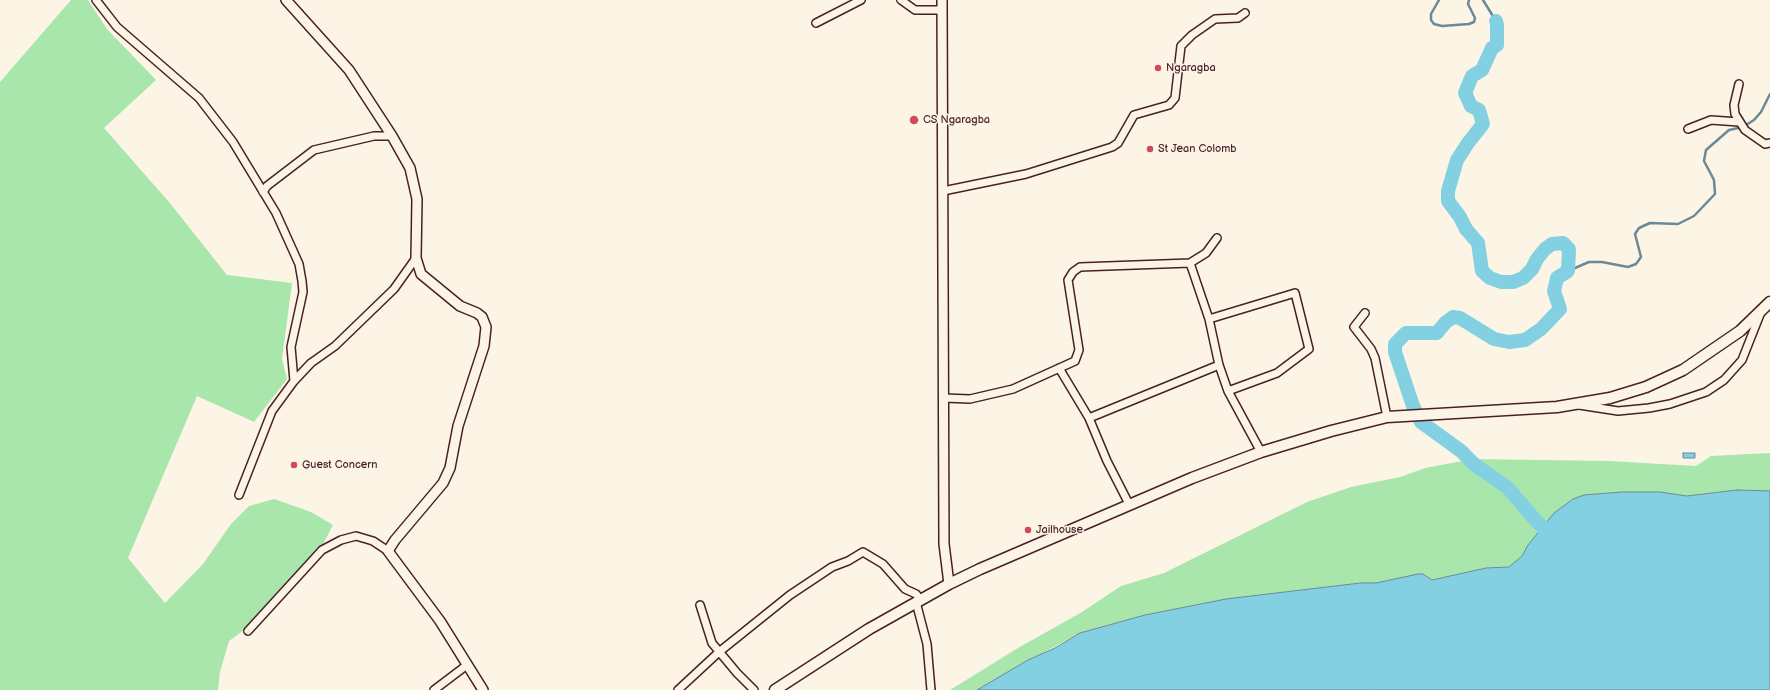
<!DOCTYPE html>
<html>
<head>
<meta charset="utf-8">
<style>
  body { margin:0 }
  canvas { display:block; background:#fcf5e5 }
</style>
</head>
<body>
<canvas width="1770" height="690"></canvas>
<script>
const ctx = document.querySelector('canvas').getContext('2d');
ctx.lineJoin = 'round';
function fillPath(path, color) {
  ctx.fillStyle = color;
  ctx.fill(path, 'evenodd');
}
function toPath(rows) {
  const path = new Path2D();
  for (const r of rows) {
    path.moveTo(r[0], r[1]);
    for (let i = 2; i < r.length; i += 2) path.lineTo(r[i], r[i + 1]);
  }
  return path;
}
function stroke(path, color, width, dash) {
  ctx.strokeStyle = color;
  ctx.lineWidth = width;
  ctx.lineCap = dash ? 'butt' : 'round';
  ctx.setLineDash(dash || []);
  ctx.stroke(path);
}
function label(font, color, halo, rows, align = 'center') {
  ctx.font = font + ' "Balsamiq Sans",sans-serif';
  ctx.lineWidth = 3;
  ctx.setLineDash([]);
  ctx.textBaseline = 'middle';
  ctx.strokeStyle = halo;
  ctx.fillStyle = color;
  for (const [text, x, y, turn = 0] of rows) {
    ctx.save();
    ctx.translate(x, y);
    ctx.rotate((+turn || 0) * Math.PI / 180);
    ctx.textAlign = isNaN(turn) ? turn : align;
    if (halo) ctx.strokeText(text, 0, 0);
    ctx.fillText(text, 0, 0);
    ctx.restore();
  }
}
fillPath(toPath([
  [71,0,88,0,107,29,156,80,104,128,169,202,227,275,292,283,282,359,287,379,254,422,197,396,128,558,165,603,203,564,231,524,249,506,274,499,311,512,333,525,321,548,296,573,266,614,229,641,220,672,218,690,0,690,0,82],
  [1770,453,1770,491,1737,490,1687,496,1660,492,1622,492,1584,495,1554,513,1528,545,1522,556,1509,567,1486,568,1432,580,1423,574,1376,583,1360,583,1226,599,1145,615,1080,633,1004,674,977,690,950,690,1018,648,1082,612,1121,586,1164,573,1307,502,1351,487,1400,477,1425,468,1473,459,1608,461,1696,466,1711,456]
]), '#a9e6ac');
const water = toPath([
  [1683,453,1695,453,1695,458,1683,458,1683,453],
  [1737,490,1770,491,1770,690,977,690,1028,660,1055,648,1080,633,1145,615,1226,599,1360,583,1376,583,1418,574,1423,574,1432,580,1486,568,1509,567,1522,556,1528,545,1554,513,1573,499,1584,495,1622,492,1660,492,1687,496,1737,490]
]);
fillPath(water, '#83d0e2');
stroke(water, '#6c8999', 1);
stroke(toPath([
  [1439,0,1431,14,1431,20,1434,24,1442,26,1469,24,1474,22,1475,18,1468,4,1469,0],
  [1483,0,1496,21],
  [1568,271,1589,262,1602,262,1628,267,1636,264,1641,257,1635,234,1639,228,1650,223,1678,224,1694,216,1715,194,1714,180,1704,161,1706,150,1729,130,1743,127,1754,120,1761,112,1770,94]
]), '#6c8999', 2.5);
stroke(toPath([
  [1496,21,1497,25,1497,45,1492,48,1482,70,1472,76,1465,93,1471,106,1479,110,1483,124,1468,143,1457,160,1448,191,1448,201,1460,217,1466,229,1478,243,1482,271,1490,278,1501,282,1513,282,1523,278,1532,269,1537,259,1545,249,1552,244,1563,243,1569,249,1568,271,1557,278,1554,291,1560,309,1541,329,1525,340,1509,342,1494,339,1460,318,1453,317,1445,323,1437,333,1406,333,1395,344,1395,352,1413,406,1421,422,1461,451,1475,465,1508,488,1537,522,1556,540]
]), '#83d0e2', 14);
const minor = toPath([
  [96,0,117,27,199,98,233,142,276,213,299,264,302,281,303,292,291,347,294,381],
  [901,0,915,10,942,10],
  [816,23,861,0],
  [1739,84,1734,105,1735,114,1745,130,1765,144,1770,143],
  [1688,129,1711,120,1739,122],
  [943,191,1026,174,1112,147,1118,143,1134,115,1169,105,1175,98,1181,46,1192,35,1215,19,1238,18,1245,13],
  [263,192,267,186,314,150,374,136,392,136],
  [1190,263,1209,319,1219,365,1228,391,1261,452],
  [1365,313,1354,327,1371,349,1375,358,1387,417],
  [1209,319,1295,293,1309,349,1277,373,1228,391],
  [1059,368,1089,418,1107,461,1129,504],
  [944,398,970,399,1013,389,1075,361,1079,350,1068,280,1073,272,1080,267,1190,263,1206,253,1217,238],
  [1579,405,1618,411,1649,408,1670,404,1706,392,1724,380,1742,360,1761,312],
  [1089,418,1219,365],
  [239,495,272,411,294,381,311,363,335,346,394,289,416,258],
  [916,602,927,644,931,690],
  [700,605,712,643,737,673,754,690],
  [248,631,322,550,341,540,356,536,373,541,388,551],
  [434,690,467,665],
  [678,690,719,652,790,595,832,567,848,561,863,552,883,564,905,589,916,594,921,600]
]);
const tertiary = toPath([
  [286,0,349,70,392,136,410,168,417,199,416,258,421,274,460,306,477,313,482,317,486,327,484,346,458,426,450,468,443,483,395,540,388,551,440,621,483,690],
  [942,0,944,544,949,584]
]);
const secondary = toPath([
  [775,690,869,629,949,584,980,569,1192,478,1261,452,1331,431,1387,417,1557,407,1610,398,1646,387,1683,370,1740,331,1770,302]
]);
stroke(minor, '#4a1f2b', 10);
stroke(tertiary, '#4a1f2b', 12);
stroke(secondary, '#4a1f2b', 13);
stroke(minor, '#fcf5e5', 7);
stroke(tertiary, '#fcf5e5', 9);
stroke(secondary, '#fcf5e5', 10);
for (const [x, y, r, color] of [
  [1158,68,4,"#d1495b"],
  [914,120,5,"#d1495b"],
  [1150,149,4,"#d1495b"],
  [294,465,4,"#d1495b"],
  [1028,530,4,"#d1495b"]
]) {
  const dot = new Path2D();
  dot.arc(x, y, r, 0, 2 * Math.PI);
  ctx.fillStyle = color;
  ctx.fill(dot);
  stroke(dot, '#fcf5e5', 1.5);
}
label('11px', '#4a1f2b', '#fcf5e5', [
  ["Ngaragba",1166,68],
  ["CS Ngaragba",923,120],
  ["St Jean Colomb",1158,149],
  ["Guest Concern",302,465],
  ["Jailhouse",1036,530]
], 'left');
</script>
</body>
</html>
